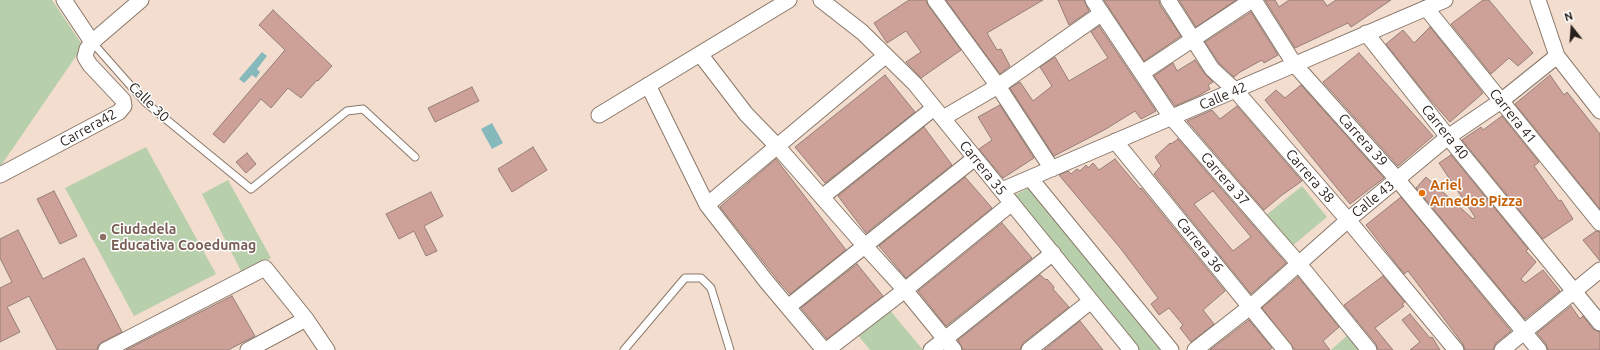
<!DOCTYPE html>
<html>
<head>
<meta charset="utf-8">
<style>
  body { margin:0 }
  #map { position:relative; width:1600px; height:350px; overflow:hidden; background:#f2ddce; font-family:Ubuntu,sans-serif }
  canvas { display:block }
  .north { position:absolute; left:1552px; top:8px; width:40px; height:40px; -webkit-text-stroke:3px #fff; paint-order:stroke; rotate:343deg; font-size:11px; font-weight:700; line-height:16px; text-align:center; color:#271f1a }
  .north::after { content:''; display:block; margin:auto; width:14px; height:18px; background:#271f1a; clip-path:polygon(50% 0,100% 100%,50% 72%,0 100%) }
</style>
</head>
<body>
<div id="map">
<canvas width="1600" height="350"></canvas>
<div class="north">N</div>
</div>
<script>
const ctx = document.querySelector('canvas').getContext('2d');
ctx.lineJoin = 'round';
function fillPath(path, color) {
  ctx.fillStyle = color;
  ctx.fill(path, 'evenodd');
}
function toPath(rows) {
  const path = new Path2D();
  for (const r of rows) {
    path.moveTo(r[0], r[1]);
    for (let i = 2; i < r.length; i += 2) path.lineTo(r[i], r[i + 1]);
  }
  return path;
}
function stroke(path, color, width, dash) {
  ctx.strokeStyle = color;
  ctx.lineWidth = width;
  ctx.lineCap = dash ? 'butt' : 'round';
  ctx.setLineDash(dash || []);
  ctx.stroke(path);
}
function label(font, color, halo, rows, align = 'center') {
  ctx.font = font + ' Ubuntu,sans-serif';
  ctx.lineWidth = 3;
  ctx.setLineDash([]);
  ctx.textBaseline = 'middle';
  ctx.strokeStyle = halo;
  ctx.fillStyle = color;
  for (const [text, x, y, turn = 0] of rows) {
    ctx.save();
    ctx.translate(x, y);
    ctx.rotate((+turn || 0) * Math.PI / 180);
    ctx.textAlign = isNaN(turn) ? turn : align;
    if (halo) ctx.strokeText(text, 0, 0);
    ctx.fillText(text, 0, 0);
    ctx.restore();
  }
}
fillPath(toPath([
  [0,0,52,0,83,46,0,167],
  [146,147,216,274,134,316,65,188],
  [228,180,271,258,242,273,202,194],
  [1034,185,1168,350,1135,350,1011,197],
  [1302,186,1327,217,1291,247,1265,216],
  [888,308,923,350,870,350,857,334],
  [1349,334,1361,350,1331,350]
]), '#b8cfac');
fillPath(toPath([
  [262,52,267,56,257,69,260,72,256,78,252,75,244,83,239,79],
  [492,123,503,143,492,149,481,129]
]), '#86b9bc');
const building = toPath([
  [909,0,926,0,928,5,961,50,921,78,906,62,921,52,906,31,887,43,874,23,909,0],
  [946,0,1043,0,987,33,997,50,1001,49,1010,66,1000,74,946,0],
  [1058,0,1084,0,1089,11,1069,25,1058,0],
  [1104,0,1159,0,1160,5,1181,36,1144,61,1104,0],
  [1179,0,1236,0,1196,27,1179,0],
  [1265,0,1275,0,1279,7,1289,0,1323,0,1327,6,1336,0,1391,0,1351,27,1348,23,1295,48,1265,0],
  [1483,0,1489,0,1533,53,1518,66,1509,58,1491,74,1451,24,1483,0],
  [273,10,332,66,318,81,317,80,301,98,288,88,271,108,261,99,224,143,213,134,285,50,259,25,273,10],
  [1251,12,1278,55,1264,63,1262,60,1240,72,1234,77,1219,63,1205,42,1251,12],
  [1099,26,1156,111,1141,119,1135,111,1106,129,1054,156,1010,88,1020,82,1033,101,1052,86,1040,67,1055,57,1069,81,1108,58,1091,32,1099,26],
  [1430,27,1483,93,1450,122,1428,97,1386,44,1403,30,1414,43,1430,27],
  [1359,53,1433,136,1398,166,1323,82,1359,53],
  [1195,60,1205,74,1213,82,1208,85,1210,89,1200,95,1175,106,1154,76,1173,63,1177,71,1195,60],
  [885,75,915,112,825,183,795,147,885,75],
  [1550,75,1564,95,1567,92,1600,134,1600,209,1515,104,1550,75],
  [1301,85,1384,178,1350,204,1265,100,1276,90,1285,98,1301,85],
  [472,87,479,101,435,122,428,108,472,87],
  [1000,105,1034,158,1003,178,979,149,992,140,978,117,1000,105],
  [1237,106,1302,181,1282,195,1264,210,1187,121,1212,110,1220,119,1237,106],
  [1502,116,1539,162,1534,166,1559,201,1561,200,1573,219,1543,239,1462,140,1481,127,1483,130,1502,116],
  [924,127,952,165,866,233,838,196,924,127],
  [1178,139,1286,263,1251,294,1154,174,1161,166,1155,157,1170,143,1171,144,1178,139],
  [1213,191,1251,237,1233,251,1194,204,1213,191],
  [533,147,547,170,512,192,498,169,533,147],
  [247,153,256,164,246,173,236,162,247,153],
  [1451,155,1528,249,1526,251,1536,262,1521,279,1525,283,1543,270,1560,291,1525,319,1416,188,1426,177,1473,219,1475,217,1439,163,1451,155],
  [776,159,846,250,790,294,780,283,720,207,776,159],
  [1115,159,1140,189,1141,188,1225,291,1203,310,1214,324,1191,342,1180,328,1183,325,1169,308,1159,315,1151,304,1158,298,1121,249,1059,175,1068,171,1071,174,1077,169,1080,171,1086,165,1088,168,1093,163,1099,170,1115,159],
  [965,177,992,208,906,278,879,246,965,177],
  [54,191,77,236,60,244,37,199,54,191],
  [431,192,443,216,424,226,437,251,426,256,414,231,399,239,386,214,431,192],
  [1401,197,1511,331,1496,343,1493,350,1465,350,1463,344,1408,271,1404,274,1366,225,1401,197],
  [1002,223,1032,258,946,326,918,291,1002,223],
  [18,230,43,279,84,258,122,332,102,342,98,345,97,350,57,350,29,296,7,307,20,332,0,342,0,288,12,282,0,258,0,239,18,230],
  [1596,231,1600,232,1600,261,1583,240,1596,231],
  [857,264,883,296,827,339,801,308,857,264],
  [1040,275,1046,280,1047,279,1054,287,1053,289,1069,307,1023,343,1020,350,963,350,958,340,1040,275],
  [1383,276,1405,302,1402,304,1404,306,1375,328,1393,350,1378,350,1376,344,1344,305,1383,276],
  [1298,277,1339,327,1323,341,1330,350,1295,350,1262,308,1298,277],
  [232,296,255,336,228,350,126,350,232,296],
  [1571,306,1580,319,1583,316,1593,329,1600,332,1600,350,1548,350,1546,344,1537,333,1571,306],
  [1410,314,1430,338,1432,337,1440,350,1410,350,1420,342,1402,320,1410,314],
  [1249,320,1272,348,1269,350,1210,350,1249,320],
  [1080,321,1103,350,1044,350,1080,321]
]);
fillPath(building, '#cda198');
stroke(building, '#967e78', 1);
const lane = toPath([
  [92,42,145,102,251,189,347,111,363,109,415,157],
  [624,350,685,278,701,278,711,288,730,350]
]);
const street = toPath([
  [64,0,92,42],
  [821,0,862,32,915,84,1131,350],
  [935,0,998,86,1052,169],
  [1093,0,1171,117,1299,264,1369,350],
  [1168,0,1212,69,1236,91,1348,220,1456,350],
  [1254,0,1295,65,1397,179,1539,350],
  [1538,0,1557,56,1600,111],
  [1426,8,1600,223],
  [1366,33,1448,137,1600,323],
  [700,54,746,114,777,146,864,245,905,290,954,350],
  [1142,73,1252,0],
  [648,85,707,205,766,281,824,350],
  [599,115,789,0],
  [943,118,998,86,1102,13],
  [1115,141,1285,350],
  [0,175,119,112,124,106,123,100,90,65,85,57,87,49,92,42,141,0],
  [1030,178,1171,350],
  [1002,190,1445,0],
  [822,197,934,108],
  [707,205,885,56],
  [788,307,975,158],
  [106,350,265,268,306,319,327,350],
  [248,350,306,319],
  [827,350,905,290,1012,203],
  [931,350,1053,253],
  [1029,350,1091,301],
  [1195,350,1250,307,1348,220,1448,137,1501,101,1557,56],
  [1502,350,1600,270]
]);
stroke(lane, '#8a786a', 9);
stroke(street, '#8a786a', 17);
stroke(lane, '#fff', 7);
stroke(street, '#fff', 15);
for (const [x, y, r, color] of [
  [1422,193,4,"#e8710a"],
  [103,237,4,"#8d6e63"]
]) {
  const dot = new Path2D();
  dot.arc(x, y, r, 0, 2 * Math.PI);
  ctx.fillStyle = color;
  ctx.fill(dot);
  stroke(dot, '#fff', 1.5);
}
label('14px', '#271f1a', '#fff', [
  ["Calle 42",1223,96,-23],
  ["Calle 30",149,102,44],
  ["Carrera 41",1513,116,51],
  ["Carrera42",88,128,-29],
  ["Carrera 40",1445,132,51],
  ["Carrera 39",1363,140,48],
  ["Carrera 35",983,168,51],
  ["Carrera 38",1310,176,49],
  ["Carrera 37",1225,179,49],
  ["Calle 43",1373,199,-39],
  ["Carrera 36",1200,245,51]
]);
label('bold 14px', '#c56008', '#fff', [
  ["Ariel",1430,185],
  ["Arnedos Pizza",1430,201]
], 'left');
label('bold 14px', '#785e54', '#fff', [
  ["Ciudadela",111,229],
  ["Educativa Cooedumag",111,245]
], 'left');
</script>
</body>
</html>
